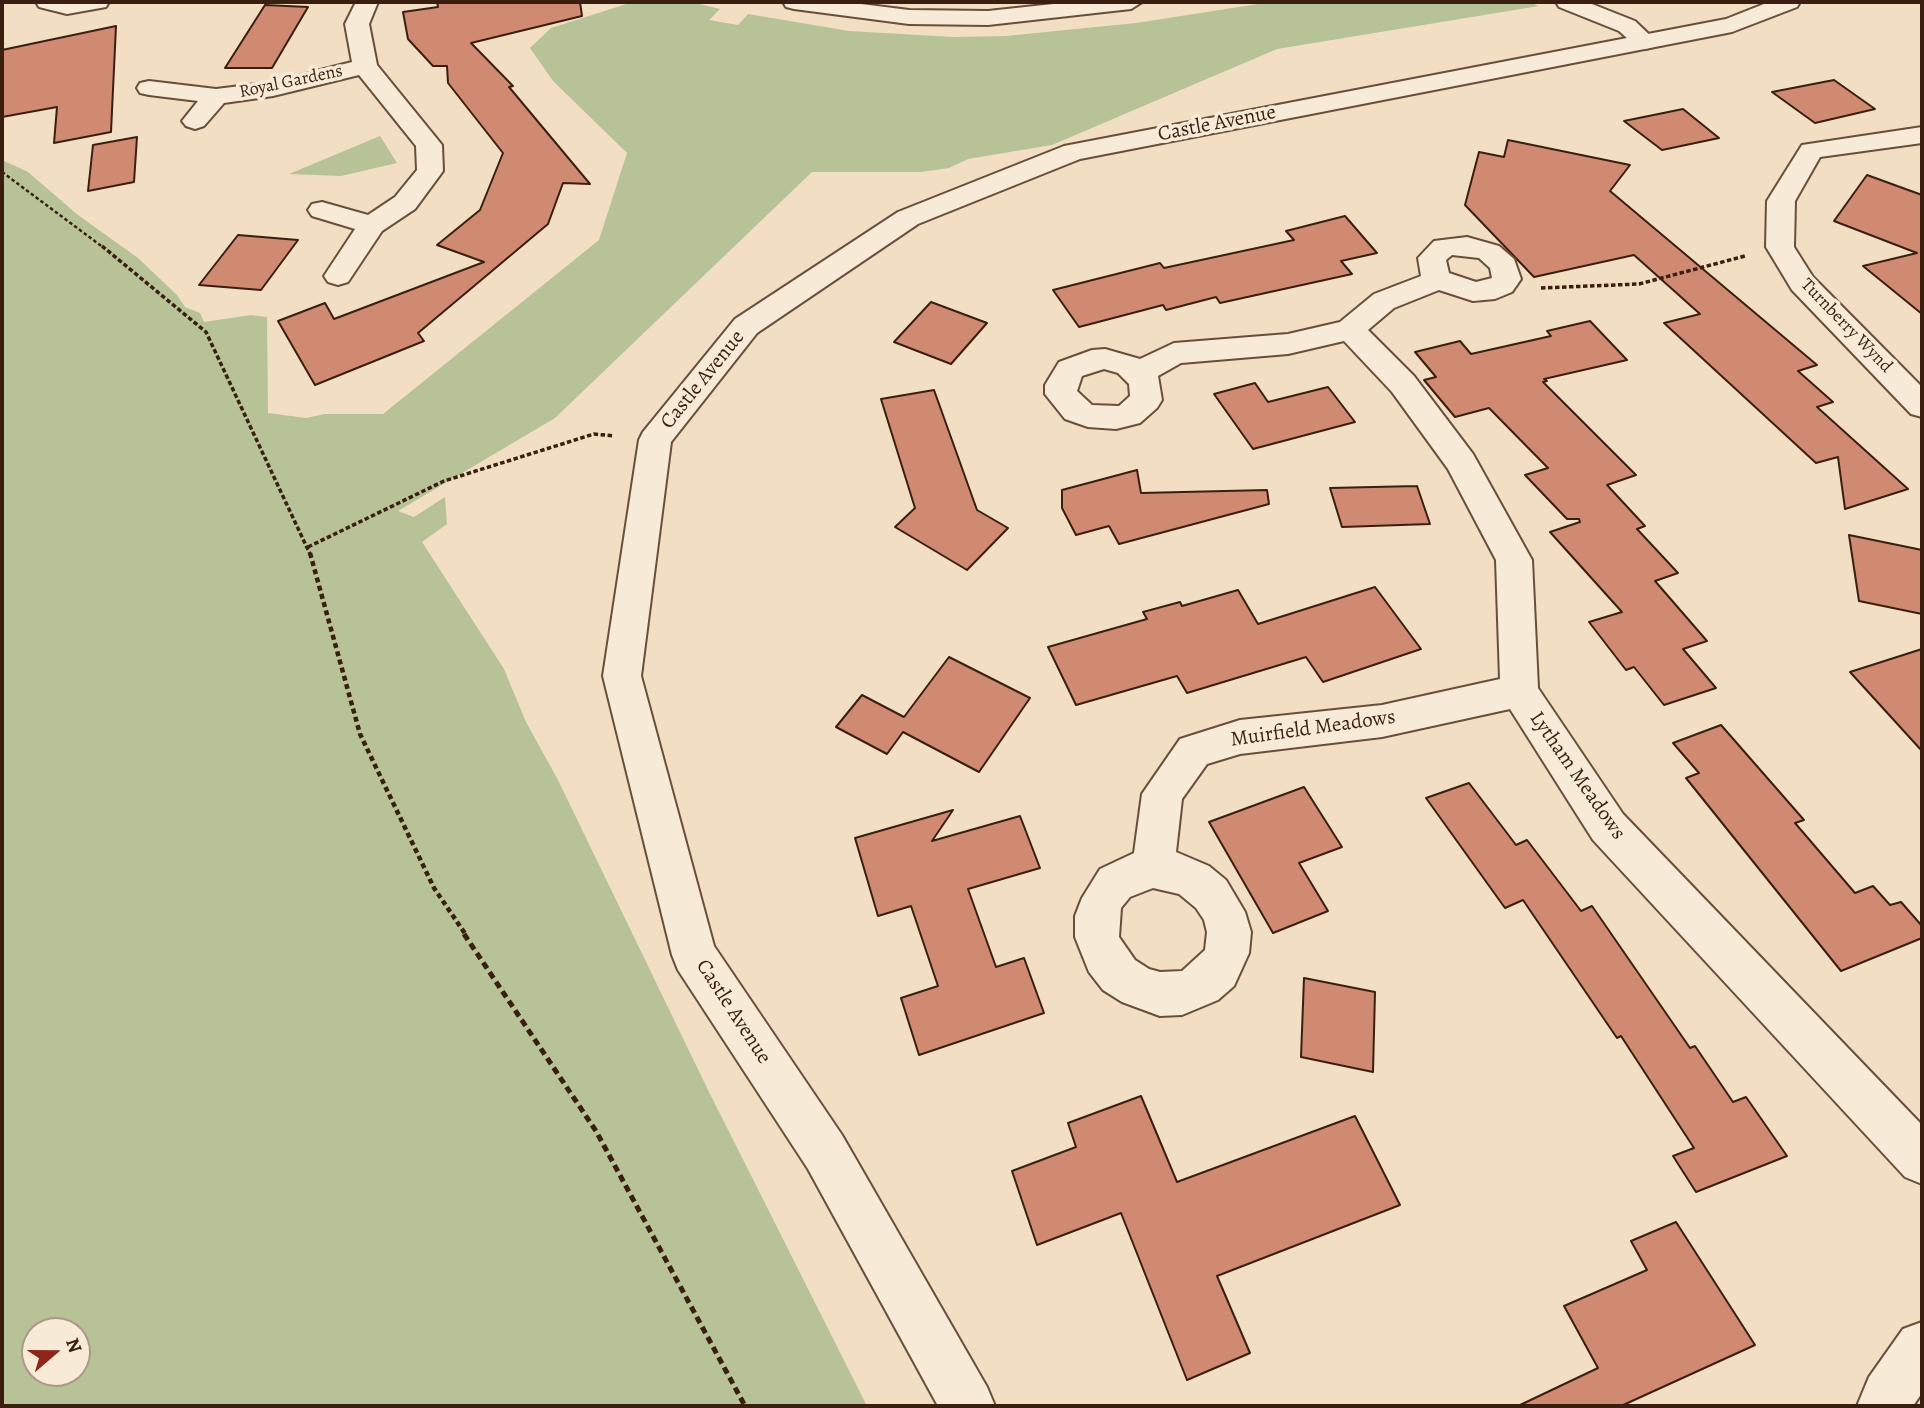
<!DOCTYPE html>
<html>
<head>
<meta charset="utf-8">
<style>
  body { margin:0 }
  #map { position:relative; width:1924px; height:1408px; overflow:hidden; background:#f2dec2; font-family:Alegreya,serif }
  canvas { display:block }
  .frame { position:absolute; inset:0; border:4px solid #3a1f10; pointer-events:none }
  .north { position:absolute; left:21px; top:1317px; width:70px; height:70px; box-sizing:border-box; background:#f7ead7; border:2px solid #ab9987; border-radius:50%; rotate:70deg; font-size:19px; font-weight:700; line-height:28px; text-align:center; color:#3a1f10 }
  .north::after { content:''; display:block; margin:auto; width:24px; height:32px; background:#8f2418; clip-path:polygon(50% 0,100% 100%,50% 72%,0 100%) }
</style>
</head>
<body>
<div id="map">
<canvas width="1924" height="1408"></canvas>
<div class="frame"></div>
<div class="north">N</div>
</div>
<script>
const ctx = document.querySelector('canvas').getContext('2d');
ctx.lineJoin = 'round';
function fillPath(path, color) {
  ctx.fillStyle = color;
  ctx.fill(path, 'evenodd');
}
function toPath(rows) {
  const path = new Path2D();
  for (const r of rows) {
    path.moveTo(r[0], r[1]);
    for (let i = 2; i < r.length; i += 2) path.lineTo(r[i], r[i + 1]);
  }
  return path;
}
function stroke(path, color, width, dash) {
  ctx.strokeStyle = color;
  ctx.lineWidth = width;
  ctx.lineCap = dash ? 'butt' : 'round';
  ctx.setLineDash(dash || []);
  ctx.stroke(path);
}
function label(font, color, halo, rows, align = 'center') {
  ctx.font = font + ' Alegreya,serif';
  ctx.lineWidth = 7;
  ctx.setLineDash([]);
  ctx.textBaseline = 'middle';
  ctx.strokeStyle = halo;
  ctx.fillStyle = color;
  for (const [text, x, y, turn = 0] of rows) {
    ctx.save();
    ctx.translate(x, y);
    ctx.rotate((+turn || 0) * Math.PI / 180);
    ctx.textAlign = isNaN(turn) ? turn : align;
    if (halo) ctx.strokeText(text, 0, 0);
    ctx.fillText(text, 0, 0);
    ctx.restore();
  }
}
fillPath(toPath([
  [633,2,691,2,720,9,709,20,738,25,748,14,849,31,954,37,1006,36,1136,23,1271,2,1528,2,1539,6,1277,49,1052,145,968,159,949,168,921,172,812,172,555,418,398,511,414,517,445,497,447,524,422,542,504,669,526,722,558,780,709,1092,867,1406,2,1406,2,160,28,172,78,215,138,258,177,295,185,307,200,313,204,322,251,315,267,317,268,413,306,418,325,414,383,414,599,240,627,153,553,81,530,48,551,28],
  [35,1331,77,1331,77,1373,35,1373],
  [380,136,397,163,341,176,289,174]
]), '#b7c296');
const building = toPath([
  [437,2,580,2,582,16,471,43,513,86,509,87,590,184,563,183,548,224,418,333,424,341,315,385,278,321,325,303,334,319,484,262,437,245,480,210,503,153,448,83,447,66,433,66,408,39,403,12,438,7,437,2],
  [265,5,308,7,272,68,225,68,265,5],
  [116,26,111,132,54,143,57,107,2,117,2,50,116,26],
  [1834,80,1875,109,1815,123,1772,92,1834,80],
  [1683,109,1719,138,1662,150,1624,121,1683,109],
  [137,137,134,182,88,191,93,145,137,137],
  [1508,140,1630,165,1610,191,1817,365,1798,371,1833,402,1817,407,1908,489,1845,509,1838,457,1816,463,1664,323,1700,314,1634,255,1534,277,1465,205,1479,152,1504,157,1508,140],
  [1867,175,1922,195,1922,314,1863,266,1917,253,1834,221,1867,175],
  [1345,216,1377,253,1341,261,1352,274,1220,303,1216,297,1166,310,1163,305,1079,327,1053,290,1160,263,1164,268,1294,240,1286,231,1345,216],
  [238,235,298,240,261,290,199,285,238,235],
  [931,302,987,323,951,364,894,342,931,302],
  [1590,321,1627,360,1544,379,1547,381,1543,382,1636,475,1607,485,1645,526,1637,529,1678,573,1655,581,1707,641,1683,649,1716,688,1664,705,1634,667,1626,670,1589,622,1622,612,1550,532,1580,522,1579,519,1567,519,1525,475,1548,468,1489,408,1455,417,1424,380,1436,377,1415,352,1460,341,1471,354,1551,336,1547,331,1590,321],
  [1255,383,1268,402,1328,387,1355,422,1253,449,1214,394,1255,383],
  [934,390,977,510,1008,528,967,570,895,527,915,508,881,399,934,390],
  [1137,470,1141,493,1267,490,1269,504,1119,544,1109,526,1076,535,1062,508,1062,490,1137,470],
  [1417,486,1430,524,1342,527,1330,488,1417,486],
  [1849,535,1922,550,1922,614,1859,601,1849,535],
  [1375,587,1421,649,1323,682,1306,657,1187,693,1177,676,1076,705,1048,647,1147,619,1143,612,1180,602,1182,606,1238,590,1258,624,1375,587],
  [1922,649,1922,751,1850,672,1922,649],
  [949,657,1030,698,979,772,903,732,887,754,836,727,862,695,904,717,949,657],
  [1721,725,1804,820,1795,823,1855,893,1873,886,1890,905,1901,902,1922,926,1922,938,1841,971,1686,778,1699,773,1673,743,1721,725],
  [1469,783,1516,845,1527,840,1581,911,1592,906,1690,1048,1695,1046,1733,1102,1746,1097,1787,1156,1696,1192,1673,1156,1694,1148,1621,1036,1617,1038,1523,900,1505,908,1426,798,1469,783],
  [1304,787,1342,847,1299,863,1328,911,1273,933,1209,822,1304,787],
  [953,810,932,841,1020,816,1040,868,968,889,996,967,1024,958,1044,1013,919,1055,901,998,938,986,911,906,878,916,855,838,953,810],
  [1304,978,1375,992,1373,1072,1301,1057,1304,978],
  [1141,1096,1177,1182,1355,1116,1400,1205,1217,1276,1250,1353,1187,1380,1121,1213,1037,1245,1012,1171,1076,1147,1068,1123,1141,1096],
  [1676,1222,1755,1345,1621,1406,1518,1406,1598,1368,1564,1306,1647,1270,1631,1241,1676,1222]
]);
fillPath(building, '#d18a72');
stroke(building, '#3a1f10', 2);
const minor = toPath([
  [36,2,109,2,106,7,67,14,39,7,36,2],
  [356,2,378,2,369,24,377,65,442,145,443,171,415,209,382,231,348,282,338,285,328,282,324,276,355,229,312,216,308,210,312,204,322,202,368,215,395,197,417,170,416,146,359,75,273,96,224,103,204,126,195,129,186,126,182,121,198,101,149,95,140,93,137,88,140,83,149,81,216,89,273,82,352,62,345,24,356,2],
  [783,2,845,2,909,10,988,11,1072,2,1142,2,1131,9,988,25,909,24,794,9,786,7,783,2],
  [1556,2,1587,2,1635,21,1657,42,1653,47,1645,49,1637,47,1619,31,1559,7,1556,2],
  [1922,127,1922,143,1820,157,1795,201,1794,247,1813,277,1922,387,1922,417,1911,414,1792,290,1766,247,1767,201,1802,145,1922,127],
  [1467,237,1499,246,1514,259,1521,279,1512,292,1495,299,1473,301,1439,290,1394,308,1368,330,1414,376,1473,454,1532,560,1538,688,1623,814,1922,1125,1922,1184,1905,1177,1593,840,1510,709,1382,737,1240,754,1207,764,1182,799,1176,852,1209,866,1226,880,1245,912,1251,932,1249,953,1234,986,1218,1000,1182,1015,1160,1016,1122,1002,1103,990,1089,972,1075,937,1075,916,1082,898,1100,869,1134,853,1142,794,1180,739,1240,720,1382,705,1500,679,1496,560,1448,469,1392,392,1344,341,1288,354,1181,363,1158,376,1162,400,1157,408,1140,423,1116,429,1088,427,1065,419,1045,394,1045,385,1059,362,1092,350,1105,349,1140,359,1174,343,1288,334,1340,322,1374,294,1421,276,1418,258,1434,241,1467,237],
  [1452,255,1479,258,1490,268,1492,278,1476,282,1449,273,1446,260,1452,255],
  [1104,369,1118,373,1129,384,1130,396,1119,406,1092,405,1077,391,1082,376,1104,369],
  [1153,888,1179,894,1196,908,1204,920,1207,932,1205,950,1182,971,1160,972,1149,969,1135,960,1119,937,1121,908,1130,897,1153,888],
  [1922,1322,1922,1393,1913,1406,1857,1406,1869,1377,1903,1329,1922,1322]
]);
const tertiary = toPath([
  [1769,2,1800,2,1797,7,1732,32,1080,159,918,224,757,333,671,442,641,676,714,946,842,1135,987,1387,995,1406,938,1406,808,1169,678,970,672,955,603,676,639,440,643,432,735,319,898,212,1064,146,1726,19,1769,2]
]);
stroke(minor, '#684f3c', 4);
stroke(tertiary, '#684f3c', 4);
stroke(toPath([
  [2,172,104,248]
]), '#3a1f10', 2.5, [3.5, 2.5]);
stroke(toPath([
  [102,246,206,332,310,554],
  [1541,288,1639,284,1745,256],
  [308,547,444,481,594,434,614,436]
]), '#3a1f10', 3.5, [4.5, 2.5]);
stroke(toPath([
  [310,553,360,734,434,888,466,935]
]), '#3a1f10', 4.5, [5, 3.5]);
stroke(toPath([
  [464,934,596,1131,745,1406]
]), '#3a1f10', 5, [7, 4.5]);
fillPath(minor, '#f7ead7');
fillPath(tertiary, '#f7ead7');
label('18px', '#3a1f10', '#f7ead7', [
  ["Royal Gardens",291,82,-12],
  ["Turnberry Wynd",1846,326,46]
]);
label('21px', '#3a1f10', '#f7ead7', [
  ["Castle Avenue",1217,124,-11],
  ["Castle Avenue",703,380,-51],
  ["Muirfield Meadows",1313,729,-8],
  ["Lytham Meadows",1577,776,55],
  ["Castle Avenue",733,1012,57]
]);
</script>
</body>
</html>
